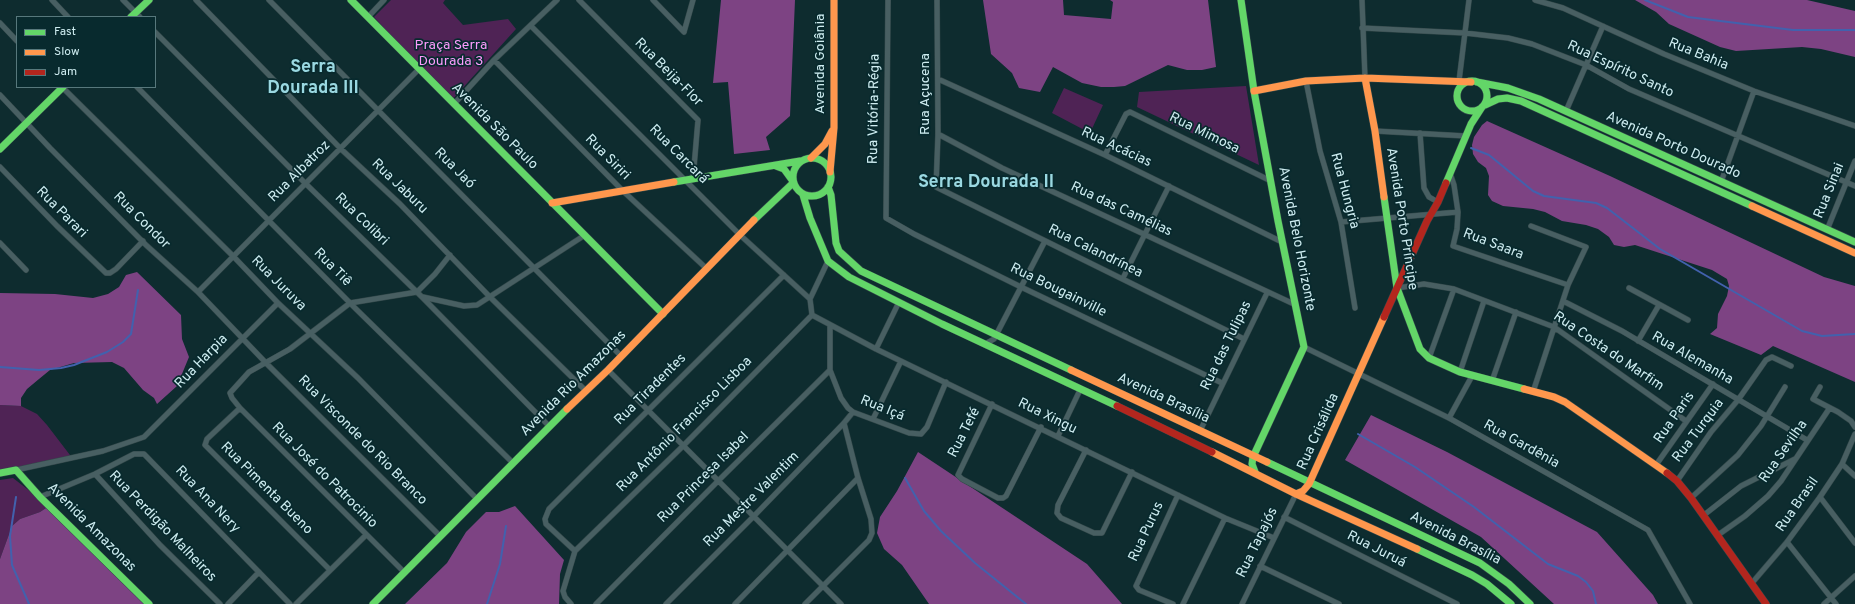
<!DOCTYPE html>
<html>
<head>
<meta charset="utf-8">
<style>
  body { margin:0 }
  #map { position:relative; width:1855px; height:604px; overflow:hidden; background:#0e2c2f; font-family:Overpass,sans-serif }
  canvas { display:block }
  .legend { position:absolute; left:16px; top:16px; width:140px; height:72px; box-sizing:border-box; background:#082a2e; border:1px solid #57787c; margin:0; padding:5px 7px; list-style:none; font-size:12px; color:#ceecf0 }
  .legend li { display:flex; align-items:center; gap:8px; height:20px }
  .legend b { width:20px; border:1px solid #57787c }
</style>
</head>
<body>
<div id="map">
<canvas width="1855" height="604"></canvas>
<ul class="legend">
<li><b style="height:5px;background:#63d668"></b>Fast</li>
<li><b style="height:5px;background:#ff974d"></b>Slow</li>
<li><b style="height:5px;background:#b3261e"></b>Jam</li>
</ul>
</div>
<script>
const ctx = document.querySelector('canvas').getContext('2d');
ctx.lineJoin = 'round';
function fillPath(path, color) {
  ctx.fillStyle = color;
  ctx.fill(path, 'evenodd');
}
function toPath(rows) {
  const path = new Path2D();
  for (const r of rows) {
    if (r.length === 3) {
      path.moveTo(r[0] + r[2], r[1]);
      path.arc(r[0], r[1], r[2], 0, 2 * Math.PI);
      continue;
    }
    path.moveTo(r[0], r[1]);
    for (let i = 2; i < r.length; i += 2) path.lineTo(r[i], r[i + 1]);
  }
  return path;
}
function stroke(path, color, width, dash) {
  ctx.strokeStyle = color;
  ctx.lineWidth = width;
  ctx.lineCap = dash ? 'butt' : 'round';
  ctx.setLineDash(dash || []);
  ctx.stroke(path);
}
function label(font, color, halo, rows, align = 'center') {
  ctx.font = font + ' Overpass,sans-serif';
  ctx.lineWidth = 3.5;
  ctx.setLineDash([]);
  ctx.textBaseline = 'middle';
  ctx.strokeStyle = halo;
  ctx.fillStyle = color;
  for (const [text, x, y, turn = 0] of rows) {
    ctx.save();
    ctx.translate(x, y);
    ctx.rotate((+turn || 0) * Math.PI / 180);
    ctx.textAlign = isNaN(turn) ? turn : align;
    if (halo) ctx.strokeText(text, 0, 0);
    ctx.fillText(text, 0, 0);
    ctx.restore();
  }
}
fillPath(toPath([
  [391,0,445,0,443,3,463,25,508,19,516,29,451,101,374,17],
  [1246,86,1259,165,1137,107,1139,92],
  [1064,88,1103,105,1090,133,1052,113],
  [0,405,21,406,37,414,47,425,73,459,57,464,0,472],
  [13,478,49,506,40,512,20,519,12,526,0,559,0,480]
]), '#4f2355');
fillPath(toPath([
  [721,0,795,0,790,116,766,137,770,150,734,154,728,82,713,83],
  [983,0,1063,0,1064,15,1111,19,1113,2,1110,0,1208,0,1216,67,1202,70,1187,70,1168,65,1125,86,1114,87,1101,87,1082,83,1053,67,1040,92,1019,88,1012,73,991,54],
  [1635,0,1807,0,1855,11,1855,57,1821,49,1802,47,1736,51,1720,47,1669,24,1656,12],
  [1487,121,1610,176,1824,277,1855,286,1855,382,1773,346,1761,355,1710,334,1717,328,1718,314,1727,296,1729,286,1727,279,1712,270,1635,245,1624,247,1614,245,1609,237,1598,229,1586,225,1562,221,1545,212,1533,209,1503,206,1492,201,1488,195,1489,176,1486,168,1478,162,1473,154,1472,145,1474,137,1482,125],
  [137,272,181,315,182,339,189,357,177,386,157,404,154,398,143,390,124,368,112,362,74,363,50,370,39,379,27,389,21,398,21,406,0,405,0,293,55,294,93,298,108,294,119,287,126,275],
  [1371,415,1447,452,1597,532,1653,595,1658,604,1554,604,1481,537,1345,460],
  [918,452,1087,564,1122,604,929,604,902,565,884,549,877,533,880,517,897,491],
  [49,506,145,604,0,604,0,559,12,526,20,519,40,512],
  [515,506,564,560,560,574,559,604,405,604,447,563,466,532,486,512,499,512]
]), '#7d4383');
stroke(toPath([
  [1645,0,1688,17,1793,30,1855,30],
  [1471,148,1489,155,1533,191,1544,196,1596,203,1607,208,1660,249,1802,331,1822,336,1855,334],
  [0,367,39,370,61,368,74,365,107,352,123,342,131,334,138,290],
  [1358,434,1415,467,1474,507,1548,564,1578,576,1586,582,1593,591,1596,604],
  [905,478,924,511,941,531,975,563,1026,604],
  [16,497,10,536,12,565,29,604],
  [487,604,500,564,506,526]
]), '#4261ad', 2);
const street = toPath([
  [52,0,68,17],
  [123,0,140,17],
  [196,0,341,149,400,204,490,297,586,391],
  [269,0,621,356],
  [579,0,698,120,693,179],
  [653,0,684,32],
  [888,0,886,218,914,234,1021,287,1222,383],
  [937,0,938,134,936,187,1244,339],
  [1362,0,1365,78],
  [1535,0,1563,8,1664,54,1754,91,1855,126],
  [368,17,384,0],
  [0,23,17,41],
  [531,26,739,234,810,299],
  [1362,28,1465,33,1508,38,1532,44,1586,65,1629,89,1855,186],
  [155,32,305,183,422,297,549,426],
  [684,32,693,0],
  [494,60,623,191,707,269],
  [938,79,1105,155,1282,242],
  [1306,81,1320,151,1341,222,1355,308],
  [1459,81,1469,0],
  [62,87,233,256,278,303,358,378,477,499],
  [137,87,354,307,513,463],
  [0,95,50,148,146,245,198,292,267,364,440,536],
  [454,104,494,60,557,0],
  [1566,111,1603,26],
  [1375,131,1466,136],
  [1420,133,1424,188,1429,197,1438,202],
  [938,134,1002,168,1296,305],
  [1105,155,1126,114,1130,112,1271,181],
  [0,167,57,226,106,273,110,273,116,269,143,241],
  [1450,173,1454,185,1458,212,1457,229,1453,246,1568,285],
  [1721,182,1754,91],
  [1341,222,1458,212],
  [1531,226,1586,247,1568,285,1533,392],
  [1827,230,1855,161],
  [0,243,26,270],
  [1123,278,1169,186],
  [1397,288,1424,284,1454,289,1554,327,1686,421],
  [1629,288,1688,320],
  [198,292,419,69],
  [423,297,464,306,477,305,585,235],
  [1563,301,1622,331,1807,440],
  [812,315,876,349,1225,518,1274,538],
  [812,315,810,299,828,261],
  [830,326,830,370,841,398,848,408,853,412,909,433,921,434,927,427,946,382],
  [1638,341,1659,305],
  [985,344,994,339,1045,241],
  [1304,347,1449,418,1648,530,1690,604],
  [876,349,899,302],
  [1429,358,1454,289],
  [608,370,841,604],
  [1460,372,1484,301],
  [1492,381,1516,312],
  [1820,387,1813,399,1838,412,1851,421,1855,427],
  [992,404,958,475,962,479,998,498,1003,498,1006,496,1041,427],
  [240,408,207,439,205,445,330,570],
  [1449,418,1472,376],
  [873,419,901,361],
  [1200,431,1267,293],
  [1058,436,1080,390],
  [1086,450,1058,505,1057,513,1061,518,1094,533,1102,533,1132,472],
  [1842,464,1855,476],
  [1656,465,1713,384],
  [16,470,103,451,144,437,278,303],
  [95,474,160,545,220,604],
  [1677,481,1711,432,1738,400,1766,360,1772,357,1791,366],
  [40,497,95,474,134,454,144,454,290,604],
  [1820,497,1855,543],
  [1691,498,1738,455,1761,426,1785,387],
  [1704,515,1741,486,1795,459],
  [1284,517,1457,604],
  [1718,535,1745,516,1768,496,1781,481,1829,409],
  [1787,542,1836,604],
  [575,551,683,446,812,315],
  [1260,566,1339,604],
  [404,572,240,408,232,398,230,393,249,372,290,349,350,303,417,292,435,274,450,255],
  [1752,583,1787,542,1820,497,1842,464,1855,434],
  [228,604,259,572],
  [296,604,366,535],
  [571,604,565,597,563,591,575,551,546,524,545,519,549,509,784,275],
  [596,604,718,481,830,370],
  [666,604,753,517,844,423,853,412],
  [735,604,858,478],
  [805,604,869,540,872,533,871,519,858,478,844,423],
  [1173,604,1139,590,1136,586,1178,495],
  [1183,604,1225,518],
  [1242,604,1296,494],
  [1824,604,1855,576]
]);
const fast = toPath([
  [351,0,663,314],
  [1241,0,1254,91,1278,221,1304,347,1253,457,1252,464,1255,472],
  [131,17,149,0],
  [1472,96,15],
  [1477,82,1508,88,1539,99,1855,242],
  [1485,105,1498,99,1507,98,1521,101,1752,206],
  [0,149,63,87],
  [812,177,19],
  [776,166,784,169,792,180],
  [674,182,800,161],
  [1446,183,1471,124,1482,107],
  [828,187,831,195,836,243,839,251,861,271,1071,370],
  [803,195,810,218,828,261,849,277,942,324,1117,406],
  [1384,197,1397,288,1420,349,1429,358,1460,372,1524,389],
  [754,220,793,183],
  [1267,462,1480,563,1509,584,1530,604],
  [0,473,16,470,40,497,149,604],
  [1417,549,1472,575,1487,584,1511,604],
  [373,604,567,409]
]);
const slow = toPath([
  [1365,78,1375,131,1384,197],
  [1254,91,1306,81,1365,78,1471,82],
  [811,158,825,144,832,131],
  [830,172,834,128,834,0],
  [552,203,674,182],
  [1752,206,1855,253],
  [1071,370,1267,462],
  [1524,389,1554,397,1565,402,1667,473],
  [567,409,608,370,754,220],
  [1212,452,1296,494,1417,549],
  [1296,494,1303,491,1309,484,1384,317]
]);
const jam = toPath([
  [1384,317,1427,221,1438,202,1446,183],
  [1117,406,1212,452],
  [1667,473,1677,481,1691,498,1766,604]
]);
stroke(street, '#33484a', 6);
stroke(fast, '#33484a', 8);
stroke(slow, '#33484a', 8);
stroke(jam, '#33484a', 8);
stroke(street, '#485f62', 5);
stroke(fast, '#63d668', 7);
stroke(slow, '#ff974d', 7);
stroke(jam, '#b3261e', 7);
label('14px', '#fc9bfd', '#082a2e', [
  ["Praça Serra",451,46],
  ["Dourada 3",451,62]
]);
label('14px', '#ceecf0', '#082a2e', [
  ["Rua Bahia",1698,55,22],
  ["Avenida Goiânia",821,64,-90],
  ["Rua Espírito Santo",1620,70,25],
  ["Rua Beija-Flor",668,73,45],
  ["Rua Açucena",926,94,-90],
  ["Rua Vitória-Régia",875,109,-89],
  ["Avenida São Paulo",494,127,45],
  ["Rua Mimosa",1204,134,26],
  ["Avenida Porto Dourado",1673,146,24],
  ["Rua Acácias",1116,148,25],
  ["Rua Carcará",678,155,45],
  ["Rua Siriri",607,158,45],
  ["Rua Jaó",454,169,45],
  ["Rua Albatroz",300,172,-45],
  ["Rua Jaburu",399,187,44],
  ["Rua Hungria",1344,191,75],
  ["Rua Sinai",1830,191,-68],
  ["Rua das Camélias",1121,210,25],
  ["Rua Parari",61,213,45],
  ["Avenida Porto Príncipe",1401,219,81],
  ["Rua Colibri",361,220,44],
  ["Rua Condor",141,221,45],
  ["Avenida Belo Horizonte",1296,239,79],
  ["Rua Saara",1493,245,21],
  ["Rua Calandrínea",1095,252,26],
  ["Rua Tiê",332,268,45],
  ["Rua Juruva",278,284,45],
  ["Rua Bougainville",1058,291,26],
  ["Rua das Tulipas",1227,346,-64],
  ["Rua Costa do Marfim",1608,352,34],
  ["Rua Alemanha",1692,359,30],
  ["Rua Harpia",202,362,-46],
  ["Avenida Rio Amazonas",574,384,-45],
  ["Rua Tiradentes",651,390,-45],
  ["Avenida Brasília",1163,399,25],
  ["Rua Içá",882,409,22],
  ["Rua Xingu",1047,417,26],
  ["Rua Paris",1675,418,-55],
  ["Rua Antônio Francisco Lisboa",685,425,-45],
  ["Rua Turquia",1699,431,-53],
  ["Rua Crisálida",1319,432,-66],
  ["Rua Tefé",965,433,-63],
  ["Rua Visconde do Rio Branco",362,441,45],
  ["Rua Gardênia",1521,445,29],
  ["Rua Sevilha",1784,452,-55],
  ["Rua José do Patrocinio",324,476,45],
  ["Rua Princesa Isabel",704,478,-45],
  ["Rua Pimenta Bueno",266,489,45],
  ["Rua Ana Nery",207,500,46],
  ["Rua Mestre Valentim",752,500,-45],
  ["Rua Brasil",1798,505,-55],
  ["Rua Perdigão Malheiros",162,527,46],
  ["Avenida Amazonas",91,528,45],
  ["Rua Purus",1147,532,-65],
  ["Avenida Brasília",1455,539,27],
  ["Rua Tapajós",1258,543,-64],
  ["Rua Juruá",1376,550,27]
]);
label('bold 18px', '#9ad8e1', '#082a2e', [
  ["Serra",313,68],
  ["Dourada III",313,89],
  ["Serra Dourada II",986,183]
]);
</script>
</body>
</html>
